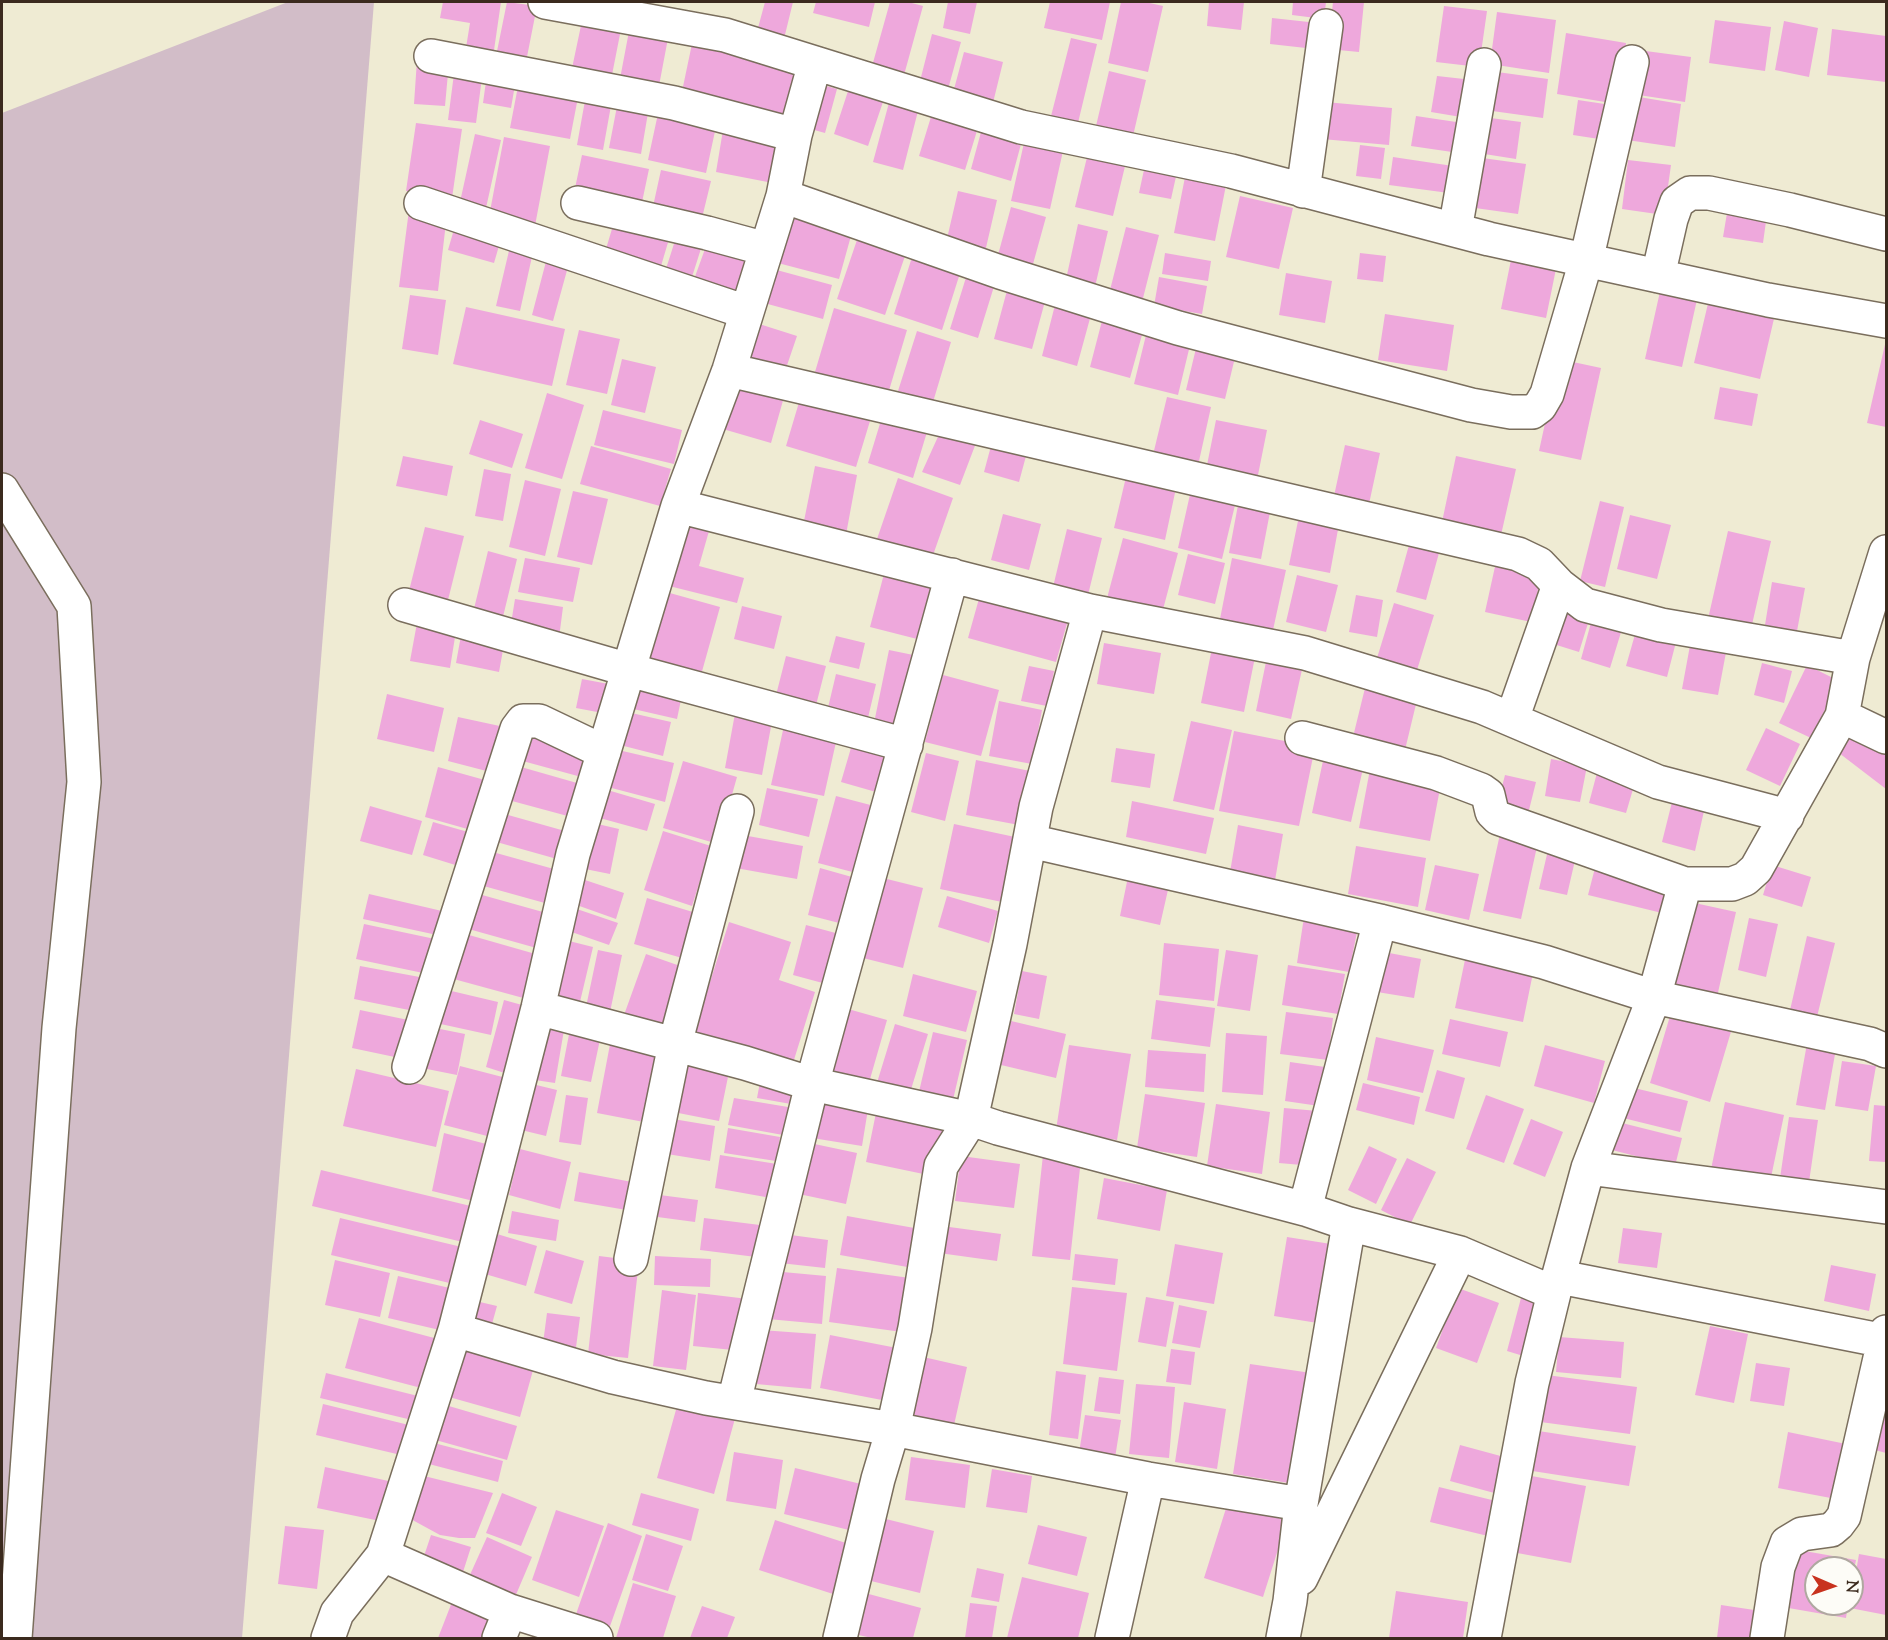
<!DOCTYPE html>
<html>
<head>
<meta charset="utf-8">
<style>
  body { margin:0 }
  #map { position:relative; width:1888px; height:1640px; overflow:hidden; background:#efebd3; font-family:"Sorts Mill Goudy",serif }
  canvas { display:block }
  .frame { position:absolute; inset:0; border:3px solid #3b2a1e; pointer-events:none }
  .north { position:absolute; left:1804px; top:1556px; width:60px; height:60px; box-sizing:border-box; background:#fdfcf7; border:2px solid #afa8a0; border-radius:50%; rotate:92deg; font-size:16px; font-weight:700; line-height:24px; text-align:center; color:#3b2a1e }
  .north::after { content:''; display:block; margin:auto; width:21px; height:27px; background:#c8321e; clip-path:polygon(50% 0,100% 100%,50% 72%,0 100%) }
</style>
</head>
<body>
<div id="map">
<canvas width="1888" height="1640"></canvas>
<div class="frame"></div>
<div class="north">N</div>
</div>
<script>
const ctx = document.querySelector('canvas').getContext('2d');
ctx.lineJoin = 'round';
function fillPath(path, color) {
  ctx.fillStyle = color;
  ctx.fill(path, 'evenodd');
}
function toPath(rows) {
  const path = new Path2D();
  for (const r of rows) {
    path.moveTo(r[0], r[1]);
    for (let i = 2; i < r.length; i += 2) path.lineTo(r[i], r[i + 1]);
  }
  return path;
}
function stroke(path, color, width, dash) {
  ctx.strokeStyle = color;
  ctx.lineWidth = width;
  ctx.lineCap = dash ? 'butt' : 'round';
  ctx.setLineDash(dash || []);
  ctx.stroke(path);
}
fillPath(toPath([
  [288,2,374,2,242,1638,2,1638,2,113]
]), '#d2bdc8');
fillPath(toPath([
  [443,2,501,2,492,64,464,60,470,23,440,18],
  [507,2,537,6,525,67,495,61],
  [765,2,793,2,782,47,755,39],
  [816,2,875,2,869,27,813,13],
  [890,2,908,2,923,6,901,86,869,77],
  [948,2,977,2,970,34,943,28],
  [1050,2,1110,2,1102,40,1044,28],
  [1121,2,1145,2,1163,6,1148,72,1108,63],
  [1209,2,1244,2,1241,30,1207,26],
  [1293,2,1326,2,1324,19,1292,15],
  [1333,2,1364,2,1359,52,1328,49],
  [1444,6,1487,11,1479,67,1436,62],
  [1497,12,1556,20,1549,73,1490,64],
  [583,16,622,24,611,80,571,73],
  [1272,18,1318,23,1315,49,1270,44],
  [1715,20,1771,27,1765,71,1709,63],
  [1784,21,1818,28,1809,77,1775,70],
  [630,26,669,33,658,91,619,84],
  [1832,29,1886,36,1886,82,1827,75],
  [1566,33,1626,43,1617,104,1557,94],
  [932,34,961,42,947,93,919,85],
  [1071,38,1097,44,1077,127,1050,120],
  [693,39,799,63,786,124,680,101],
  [1638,50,1691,57,1685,102,1632,94],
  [964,52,1003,62,990,115,950,104],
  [417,60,449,62,445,106,414,104],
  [455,66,483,70,476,123,448,120],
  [1109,71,1146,80,1133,136,1096,126],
  [1490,71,1548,79,1543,118,1485,110],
  [487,74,516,79,511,108,483,103],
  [1437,76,1473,80,1467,118,1431,112],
  [519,81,579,92,570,139,510,128],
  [812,82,837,89,825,133,800,126],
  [849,88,884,99,868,146,834,134],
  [586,95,612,100,603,150,577,145],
  [1633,96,1681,104,1675,147,1627,140],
  [890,99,919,107,903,170,873,162],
  [1578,100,1618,106,1612,141,1573,135],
  [618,101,649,107,641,154,609,148],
  [1325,102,1392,108,1389,145,1322,139],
  [934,107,980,121,965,170,919,156],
  [659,109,717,122,706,173,648,160],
  [1416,116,1463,123,1459,153,1411,146],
  [1483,117,1521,122,1516,159,1478,153],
  [984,121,1024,133,1011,181,971,169],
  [416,123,462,129,452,198,406,191],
  [723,130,786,141,778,184,716,172],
  [475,134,501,140,486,208,460,202],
  [1026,134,1065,142,1050,209,1011,201],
  [504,137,550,146,534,231,488,222],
  [1360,145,1385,148,1381,179,1356,176],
  [1089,149,1127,158,1113,216,1075,207],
  [582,155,649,169,641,207,574,193],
  [1393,157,1453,166,1449,193,1389,185],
  [1475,157,1526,164,1518,214,1468,207],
  [1628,160,1671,165,1664,215,1622,209],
  [1145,165,1177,172,1171,199,1139,193],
  [661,170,711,181,701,222,652,211],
  [1186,172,1227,180,1215,241,1174,233],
  [958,191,997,200,985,252,946,243],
  [1240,196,1293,208,1279,269,1226,257],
  [1729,201,1768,207,1763,243,1723,237],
  [1011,207,1046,217,1033,264,998,255],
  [788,208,854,225,839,279,774,262],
  [409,210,447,214,438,291,399,287],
  [617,212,672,229,661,266,606,249],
  [457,219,503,232,494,263,448,250],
  [1078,224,1108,231,1094,291,1065,284],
  [1126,227,1159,235,1142,302,1109,294],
  [679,228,705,236,691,280,665,272],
  [710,235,752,250,733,301,692,285],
  [858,237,906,253,885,315,837,299],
  [512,238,535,243,520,311,496,306],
  [549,250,571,256,553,321,532,315],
  [1513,250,1558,259,1546,318,1501,309],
  [1165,253,1211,261,1208,281,1162,274],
  [1360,253,1386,256,1383,282,1357,279],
  [913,254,961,270,942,330,894,314],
  [773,269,832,285,823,319,764,303],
  [968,271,996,280,978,338,950,329],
  [1286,273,1332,281,1325,323,1279,315],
  [1159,277,1207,286,1202,314,1154,306],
  [1009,283,1047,294,1032,349,994,339],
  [1661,287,1698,295,1682,367,1645,359],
  [410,295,446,300,438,355,402,349],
  [1710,295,1776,310,1760,379,1694,363],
  [1056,301,1092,311,1077,366,1042,356],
  [466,307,565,329,552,386,453,364],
  [834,308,907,330,885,404,812,382],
  [1104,313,1145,324,1130,378,1090,367],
  [1385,314,1454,325,1447,371,1378,360],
  [753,322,797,336,782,380,739,366],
  [1148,327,1192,337,1178,395,1134,384],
  [579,330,620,339,607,394,566,385],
  [917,331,951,342,933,402,898,391],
  [1198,340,1237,349,1225,399,1186,390],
  [1886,340,1886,427,1867,423],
  [622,359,656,367,645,413,611,405],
  [1559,359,1601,368,1581,460,1539,451],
  [729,381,784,397,771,443,716,427],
  [1720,387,1758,394,1752,426,1714,419],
  [547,393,584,405,562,479,525,468],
  [1167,397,1211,407,1197,470,1152,459],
  [800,399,870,421,856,467,786,446],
  [603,410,682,430,674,464,594,445],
  [882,417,927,432,913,478,868,463],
  [480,420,523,434,512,468,469,454],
  [1216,420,1267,430,1256,485,1205,475],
  [941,430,976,443,960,485,922,472],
  [1345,445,1380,453,1369,504,1334,496],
  [591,446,671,469,660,506,580,484],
  [991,446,1026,456,1019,482,984,472],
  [403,456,453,466,447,496,396,486],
  [1456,456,1516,469,1501,535,1442,522],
  [815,466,857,475,845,540,802,531],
  [484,469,511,474,503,521,475,516],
  [1126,477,1176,488,1165,540,1114,528],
  [898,478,953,498,932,558,877,539],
  [525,480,561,489,545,556,509,547],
  [1191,490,1236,501,1222,559,1178,548],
  [573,491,608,499,592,565,557,557],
  [1600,501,1624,507,1605,587,1580,581],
  [1238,505,1270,512,1261,559,1229,553],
  [1003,514,1041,524,1029,570,991,560],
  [1630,515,1671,525,1657,579,1617,569],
  [1299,516,1339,524,1330,573,1289,565],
  [680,524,709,531,699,566,744,578,737,603,665,585],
  [425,527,464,536,445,612,406,603],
  [1067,529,1102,538,1088,595,1053,587],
  [1728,531,1771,541,1751,629,1708,619],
  [1123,538,1178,553,1161,617,1106,602],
  [1409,545,1439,553,1426,600,1396,592],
  [488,551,517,559,501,625,472,617],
  [1188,554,1225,563,1215,604,1178,595],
  [525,558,580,568,573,602,518,592],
  [1232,558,1286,570,1273,630,1220,619],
  [1496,562,1542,571,1531,622,1485,612],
  [885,570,935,583,921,640,870,627],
  [1297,575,1338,585,1326,632,1286,622],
  [1772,582,1805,588,1797,631,1765,625],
  [659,590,720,607,701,675,640,657],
  [980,595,1068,620,1056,662,968,638],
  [1356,595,1383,600,1377,637,1349,632],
  [515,599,563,607,559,638,510,630],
  [1394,603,1434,615,1417,670,1377,658],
  [742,606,782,616,774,649,734,639],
  [1557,610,1589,620,1579,652,1547,642],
  [1592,619,1622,629,1610,668,1581,659],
  [417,623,456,631,450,668,410,661],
  [462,630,505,639,499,672,456,663],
  [1636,631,1676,642,1667,677,1626,666],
  [836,636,865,643,859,669,829,662],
  [1691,640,1727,647,1718,695,1682,689],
  [1104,643,1161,653,1154,694,1097,684],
  [1212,648,1255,657,1244,712,1201,703],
  [889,650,923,657,908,730,874,723],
  [786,656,826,666,814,713,774,703],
  [1267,657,1303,665,1291,719,1256,711],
  [1762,663,1792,671,1784,703,1754,695],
  [1807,665,1839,681,1811,738,1779,723],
  [1029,666,1054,671,1047,706,1021,701],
  [836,674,876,684,867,722,827,712],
  [943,675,999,690,981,756,925,742],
  [582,679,614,685,608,714,576,708],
  [635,680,683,690,677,719,629,708],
  [1365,688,1417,700,1404,754,1352,741],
  [387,694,444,708,434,752,377,739],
  [999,701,1042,710,1032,764,989,756],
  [736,708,773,716,762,775,725,768],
  [627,712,671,722,663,756,620,745],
  [458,717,509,728,498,774,448,761],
  [785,721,838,733,824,796,771,785],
  [1191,721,1232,730,1214,810,1173,801],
  [528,728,593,746,585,778,519,760],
  [1766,728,1800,744,1780,786,1746,770],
  [1858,728,1886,750,1886,789,1839,753],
  [1234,731,1315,747,1299,826,1219,811],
  [853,741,888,751,876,792,841,782],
  [1116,748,1155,754,1150,788,1111,782],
  [614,749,674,763,665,802,604,786],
  [926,753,959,761,945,821,911,812],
  [1324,756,1364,764,1351,822,1312,813],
  [1551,759,1587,766,1580,802,1545,796],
  [976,760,1030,771,1019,825,966,815],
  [683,761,737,777,718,844,663,828],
  [1371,764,1442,778,1430,841,1359,828],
  [438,767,492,782,478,832,425,817],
  [521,767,584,785,575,818,512,801],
  [1598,769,1636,779,1626,813,1589,803],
  [1505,775,1536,782,1526,822,1495,814],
  [767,788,818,799,809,837,759,825],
  [604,789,655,804,647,831,596,817],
  [1674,794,1706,802,1695,851,1662,842],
  [836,796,882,808,864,875,818,863],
  [1132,801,1214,818,1206,854,1126,837],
  [370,806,422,821,412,855,360,841],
  [501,813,565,831,557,859,493,841],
  [433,822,475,834,465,868,423,855],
  [589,822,619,829,610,874,580,868],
  [954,824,1015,837,1002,902,940,889],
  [1238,825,1283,834,1274,886,1229,878],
  [1502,825,1540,833,1521,919,1483,911],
  [663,831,711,846,692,906,644,890],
  [737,834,803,846,797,879,730,867],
  [1356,846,1426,858,1418,907,1348,894],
  [1548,850,1576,856,1567,895,1539,889],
  [489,851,561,871,552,905,480,885],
  [1596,864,1669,882,1662,913,1588,895],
  [1435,865,1479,874,1469,920,1425,910],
  [1772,865,1811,877,1802,907,1763,895],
  [820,868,859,879,847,925,808,915],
  [1129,872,1170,881,1160,925,1120,916],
  [875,876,923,888,903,968,855,956],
  [579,878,624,893,616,919,571,903],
  [475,893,550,914,540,949,465,928],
  [369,894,442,911,437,935,363,919],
  [947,896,998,911,989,943,938,927],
  [647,898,696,913,682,958,634,944],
  [1690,902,1736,912,1717,997,1672,988],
  [571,907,618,923,609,945,563,929],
  [1304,917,1358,927,1349,972,1297,963],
  [1749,918,1778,924,1766,977,1738,970],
  [729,922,791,942,779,980,815,992,793,1063,694,1033],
  [364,924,435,939,428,974,356,959],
  [806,925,843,935,830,985,793,975],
  [462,933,539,955,527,999,450,978],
  [1807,936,1835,943,1815,1025,1788,1019],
  [561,939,593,947,579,1006,547,998],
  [1164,943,1219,949,1214,1001,1159,995],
  [598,950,622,955,610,1012,586,1007],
  [1226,950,1258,955,1250,1011,1217,1006],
  [1384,952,1421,959,1414,998,1377,992],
  [646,954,683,967,661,1029,624,1015],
  [1466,955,1534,968,1523,1022,1455,1008],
  [1288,965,1345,974,1338,1014,1282,1005],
  [360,966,425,978,419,1012,354,999],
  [1022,971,1047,976,1039,1019,1014,1014],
  [913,974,977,991,966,1032,903,1016],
  [443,989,498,1002,491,1035,436,1023],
  [504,1000,533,1008,514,1076,486,1067],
  [1156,1000,1215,1008,1210,1047,1151,1039],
  [1673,1006,1733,1025,1710,1102,1650,1083],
  [841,1007,887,1020,866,1093,820,1080],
  [360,1010,418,1022,409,1060,352,1048],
  [1286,1012,1333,1018,1328,1060,1280,1054],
  [1450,1019,1508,1032,1500,1067,1442,1054],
  [545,1021,565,1024,555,1083,535,1080],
  [1011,1021,1066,1034,1056,1078,1001,1065],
  [571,1024,602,1030,591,1082,561,1076],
  [895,1024,928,1034,909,1096,876,1086],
  [425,1026,465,1034,457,1075,417,1067],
  [933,1032,967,1040,952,1104,918,1096],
  [1226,1033,1267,1036,1263,1095,1222,1092],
  [1376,1037,1434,1050,1423,1093,1367,1080],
  [1808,1038,1837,1043,1825,1110,1796,1105],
  [611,1039,663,1049,649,1123,597,1113],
  [1069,1045,1131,1054,1117,1140,1056,1130],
  [1545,1045,1605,1061,1594,1103,1534,1086],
  [1148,1050,1206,1054,1204,1092,1145,1087],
  [669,1055,730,1067,719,1121,658,1109],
  [1842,1061,1876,1066,1868,1111,1835,1106],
  [1290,1062,1332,1068,1326,1107,1285,1101],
  [460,1066,514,1080,499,1139,444,1125],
  [356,1069,449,1091,436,1147,343,1126],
  [1437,1070,1465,1078,1454,1119,1425,1111],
  [761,1077,795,1082,791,1104,757,1098],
  [528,1083,557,1090,546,1136,517,1129],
  [1363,1083,1420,1097,1414,1125,1356,1110],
  [1626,1086,1688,1101,1680,1132,1619,1117],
  [814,1094,869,1103,862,1146,806,1137],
  [1145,1094,1205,1103,1197,1157,1137,1148],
  [566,1095,588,1098,581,1145,559,1142],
  [1486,1095,1524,1109,1504,1163,1466,1149],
  [734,1098,788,1107,783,1135,728,1125],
  [1725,1102,1784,1115,1769,1187,1710,1174],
  [878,1103,945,1117,933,1176,866,1162],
  [1216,1104,1270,1112,1262,1174,1207,1166],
  [1874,1105,1886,1106,1886,1162,1869,1161],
  [1284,1108,1318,1111,1313,1166,1279,1163],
  [1789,1117,1818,1120,1808,1189,1779,1185],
  [667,1118,715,1126,710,1161,661,1153],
  [1531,1119,1563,1132,1545,1177,1513,1164],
  [1614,1121,1682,1138,1675,1166,1608,1149],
  [728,1128,780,1137,776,1161,724,1153],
  [444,1133,494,1146,482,1203,432,1191],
  [805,1142,857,1153,846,1204,794,1193],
  [1369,1146,1397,1159,1376,1204,1348,1190],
  [520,1149,571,1162,560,1209,509,1195],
  [720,1155,777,1164,771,1198,715,1188],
  [1043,1155,1081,1159,1070,1260,1032,1256],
  [961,1156,1020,1164,1014,1208,955,1201],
  [1407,1158,1436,1172,1410,1225,1381,1210],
  [321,1170,479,1208,471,1244,312,1206],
  [579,1172,648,1185,644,1213,574,1201],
  [1104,1178,1167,1190,1160,1231,1097,1219],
  [652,1194,698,1200,695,1222,650,1216],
  [512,1211,559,1220,556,1241,508,1233],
  [847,1216,920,1229,913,1268,840,1255],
  [340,1218,466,1248,458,1285,331,1255],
  [704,1218,760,1225,756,1257,700,1250],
  [942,1226,1001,1234,997,1261,939,1253],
  [1623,1228,1662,1233,1657,1268,1618,1263],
  [497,1234,537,1246,526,1286,485,1274],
  [783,1234,828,1240,825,1268,780,1263],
  [1287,1237,1337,1245,1324,1324,1274,1316],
  [1175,1244,1223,1253,1214,1304,1166,1296],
  [546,1250,584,1261,572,1304,534,1293],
  [1075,1254,1118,1259,1115,1285,1072,1280],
  [599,1256,639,1261,628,1358,588,1354],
  [655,1256,711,1259,710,1287,654,1285],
  [335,1260,390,1273,380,1317,325,1305],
  [1831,1265,1876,1274,1869,1311,1824,1301],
  [837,1268,910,1278,902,1332,829,1322],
  [772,1271,826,1276,822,1324,768,1319],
  [398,1276,454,1289,444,1331,388,1318],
  [1072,1287,1127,1293,1117,1371,1063,1364],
  [1458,1288,1499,1303,1477,1363,1436,1348],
  [662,1290,696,1295,686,1370,653,1366],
  [698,1293,748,1299,743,1351,693,1346],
  [1146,1297,1174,1302,1166,1347,1138,1342],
  [1521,1298,1544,1305,1530,1358,1507,1351],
  [467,1299,497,1306,490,1331,461,1323],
  [1179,1305,1207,1311,1200,1348,1172,1343],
  [547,1313,580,1317,575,1355,542,1351],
  [359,1318,438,1339,425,1389,345,1368],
  [1710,1326,1748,1334,1734,1403,1695,1395],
  [761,1330,816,1334,811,1389,756,1384],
  [830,1335,897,1348,887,1401,820,1388],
  [1559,1337,1624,1342,1621,1378,1556,1372],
  [464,1343,535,1363,520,1417,449,1397],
  [1171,1349,1195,1352,1191,1385,1166,1382],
  [919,1356,967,1367,952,1434,905,1424],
  [1756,1363,1790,1368,1784,1406,1750,1401],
  [1250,1364,1318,1374,1301,1485,1233,1474],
  [1056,1371,1086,1375,1078,1439,1049,1435],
  [326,1373,418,1396,412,1420,320,1398],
  [1539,1374,1637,1387,1630,1434,1533,1421],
  [1099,1377,1124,1380,1120,1414,1094,1411],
  [1136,1384,1175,1387,1169,1458,1129,1454],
  [679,1399,736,1415,714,1494,657,1478],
  [1184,1402,1226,1409,1217,1469,1175,1462],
  [323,1404,409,1425,401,1455,316,1435],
  [442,1404,517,1426,507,1460,432,1439],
  [1886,1411,1886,1453,1875,1450],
  [1085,1415,1121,1420,1115,1458,1079,1453],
  [1532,1430,1636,1446,1629,1486,1526,1470],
  [1788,1432,1846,1444,1836,1499,1778,1488],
  [430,1442,503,1461,498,1482,425,1463],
  [1460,1445,1508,1458,1498,1494,1450,1481],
  [734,1452,783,1460,776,1509,726,1501],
  [911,1457,970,1465,965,1508,905,1500],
  [325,1467,393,1482,385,1522,317,1508],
  [795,1468,861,1484,849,1530,784,1514],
  [992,1469,1032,1476,1027,1513,986,1507],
  [1526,1475,1586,1486,1571,1563,1512,1552],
  [424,1476,493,1493,475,1538,459,1538,440,1535,407,1517],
  [1439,1487,1496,1501,1488,1536,1430,1522],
  [502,1493,537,1507,521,1546,486,1533],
  [641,1493,699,1509,691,1541,632,1525],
  [1228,1502,1287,1521,1263,1597,1204,1578],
  [556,1510,604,1526,579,1597,532,1580],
  [886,1519,934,1531,920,1593,871,1581],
  [775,1520,849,1544,833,1594,759,1570],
  [608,1523,642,1536,609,1629,575,1617],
  [1038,1525,1087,1537,1077,1576,1028,1564],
  [285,1526,324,1530,317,1589,278,1584],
  [646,1534,683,1546,668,1591,632,1580],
  [431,1535,471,1547,463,1572,423,1559],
  [487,1537,532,1557,515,1597,469,1577],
  [1787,1548,1856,1560,1853,1575,1852,1568,1816,1568,1816,1604,1848,1604,1846,1618,1777,1606],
  [1859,1554,1886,1559,1886,1615,1850,1608],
  [977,1568,1004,1574,999,1602,971,1597],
  [1022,1577,1089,1593,1078,1638,1007,1638],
  [633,1583,676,1596,663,1638,616,1638],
  [1396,1591,1468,1602,1463,1638,1389,1638],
  [865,1593,921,1608,913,1638,872,1638,854,1634],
  [452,1602,495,1618,487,1638,438,1638],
  [970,1603,997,1606,992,1638,965,1638],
  [1721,1605,1761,1611,1757,1638,1717,1638],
  [702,1606,735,1617,727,1638,690,1638]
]), '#eea8dc');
const minor = toPath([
  [545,2,725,35,1021,127,1231,171,1489,239,1768,300,1886,321],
  [431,56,674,103,795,135],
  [1303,191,1326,26],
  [783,196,1000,272,1178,328,1471,405,1511,412,1532,412,1540,406,1547,394,1586,261,1632,62],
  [421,203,746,312],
  [578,203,707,233,766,249],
  [1455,230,1484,65],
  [1658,276,1671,219,1677,202,1690,193,1709,193,1790,210,1886,234],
  [729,370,1518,554,1539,564,1559,585,1585,605,1661,625,1853,658,1842,716,1756,869,1745,879,1732,884,1685,884,1654,997,1588,1168,1554,1293,1532,1383,1484,1638],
  [2,490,74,606,84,782,59,1028,15,1638],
  [678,506,1090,611],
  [405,605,629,670,906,745],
  [1853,658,1886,552],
  [1842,716,1886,737],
  [1512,719,1559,585],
  [1302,738,1436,773,1481,790,1488,795,1492,812,1498,818,1685,884],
  [1030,841,1380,921,1544,962,1654,997,1870,1044,1886,1051],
  [538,1008,745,1063,812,1084,971,1119,998,1128,1305,1209,1349,1224,1460,1253,1554,1293],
  [409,1067,517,729,523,721,539,721,604,752],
  [1588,1168,1886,1207],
  [1305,1209,1380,921],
  [631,1259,675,1044,737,811],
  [1560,1277,1885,1341],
  [455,1330,613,1377,706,1398,893,1429,1148,1479,1301,1504],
  [734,1402,812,1084,952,575],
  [383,1555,510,1611,596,1638],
  [1301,1578,1460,1253],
  [328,1638,337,1613,383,1555,455,1330,538,1008,573,854,678,506,729,370,783,196,795,135,815,63],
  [499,1638,510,1611],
  [840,1638,878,1479,893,1429,915,1328,941,1166,971,1119,1010,944,1036,807,1090,611,1305,653,1482,707,1658,782,1787,816],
  [1112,1638,1148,1479],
  [1283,1638,1290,1601,1301,1504,1349,1224],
  [1767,1638,1778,1567,1787,1543,1802,1534,1831,1530,1838,1524,1844,1516,1886,1332]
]);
stroke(minor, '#7a6e5d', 36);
stroke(minor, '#fff', 33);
</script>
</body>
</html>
